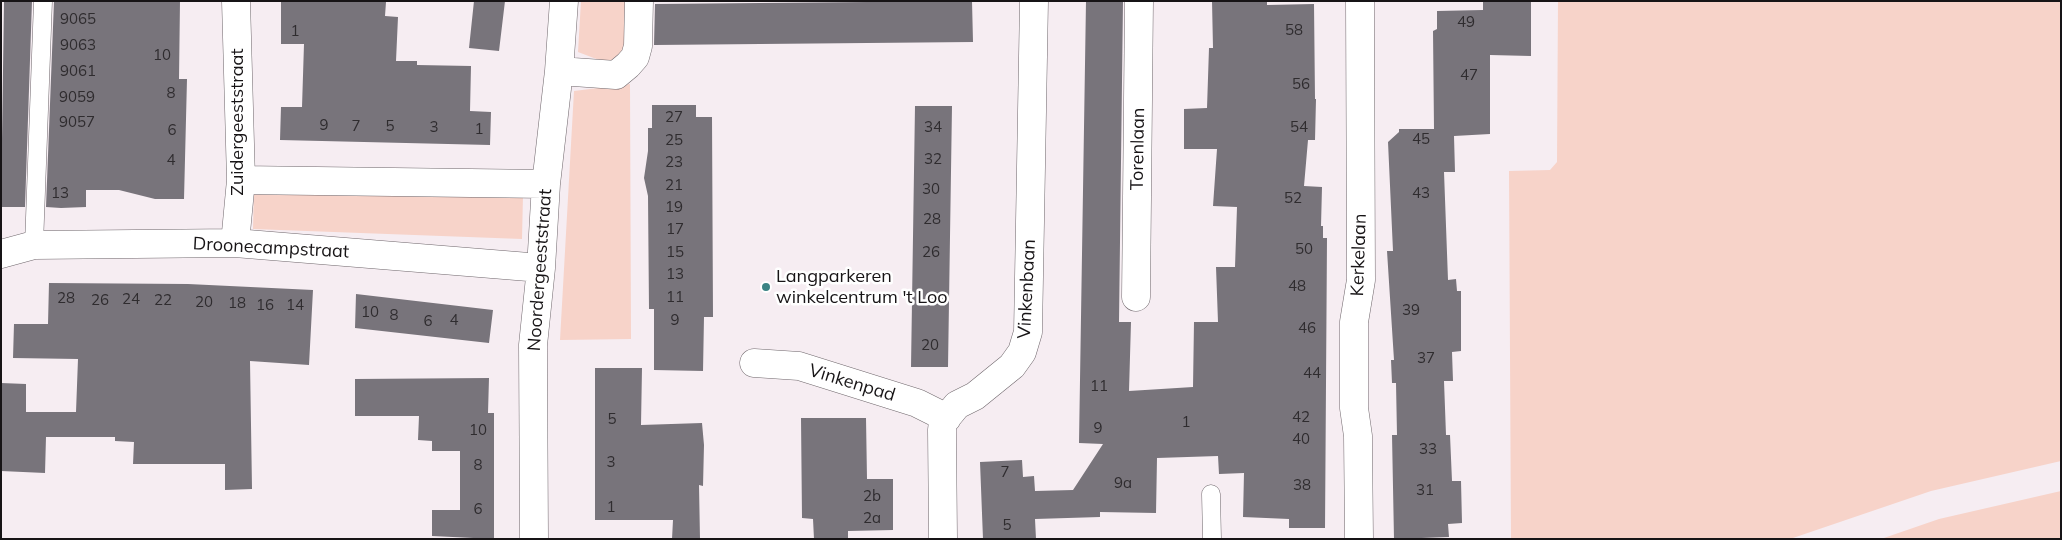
<!DOCTYPE html>
<html>
<head>
<meta charset="utf-8">
<style>
  body { margin:0 }
  #map { position:relative; width:2062px; height:540px; overflow:hidden; background:#f6edf2; font-family:Mulish,sans-serif }
  canvas { display:block }
  .frame { position:absolute; inset:0; border:2px solid #171416; pointer-events:none }
</style>
</head>
<body>
<div id="map">
<canvas width="2062" height="540"></canvas>
<div class="frame"></div>
</div>
<script>
const ctx = document.querySelector('canvas').getContext('2d');
ctx.lineJoin = 'round';
function fillPath(path, color) {
  ctx.fillStyle = color;
  ctx.fill(path, 'evenodd');
}
function toPath(rows) {
  const path = new Path2D();
  for (const r of rows) {
    path.moveTo(r[0], r[1]);
    for (let i = 2; i < r.length; i += 2) path.lineTo(r[i], r[i + 1]);
  }
  return path;
}
function stroke(path, color, width, dash) {
  ctx.strokeStyle = color;
  ctx.lineWidth = width;
  ctx.lineCap = dash ? 'butt' : 'round';
  ctx.setLineDash(dash || []);
  ctx.stroke(path);
}
function label(font, color, halo, rows, align = 'center') {
  ctx.font = font + ' Mulish,sans-serif';
  ctx.lineWidth = 5;
  ctx.setLineDash([]);
  ctx.textBaseline = 'middle';
  ctx.strokeStyle = halo;
  ctx.fillStyle = color;
  for (const [text, x, y, turn = 0] of rows) {
    ctx.save();
    ctx.translate(x, y);
    ctx.rotate((+turn || 0) * Math.PI / 180);
    ctx.textAlign = isNaN(turn) ? turn : align;
    if (halo) ctx.strokeText(text, 0, 0);
    ctx.fillText(text, 0, 0);
    ctx.restore();
  }
}
fillPath(toPath([
  [581,1,626,1,626,49,618,62,599,60,578,52],
  [1558,1,2061,1,2061,461,1931,491,1790,539,1511,539,1509,171,1550,170,1557,162],
  [630,84,631,339,560,340,574,91],
  [254,189,523,195,522,239,253,229],
  [2061,491,2061,539,1881,539,1939,519]
]), '#f7d3c9');
fillPath(toPath([
  [4,1,32,1,25,207,1,207],
  [54,1,180,1,179,79,187,79,184,199,155,199,119,190,86,190,86,207,61,208,46,207],
  [281,1,386,2,385,16,398,17,396,61,417,61,417,65,471,66,470,111,491,112,490,145,280,140,281,107,302,107,304,44,281,44],
  [474,1,505,1,499,51,469,48],
  [972,1,973,42,654,45,655,4],
  [1086,1,1123,1,1119,322,1131,322,1129,391,1193,387,1194,322,1218,322,1216,267,1235,267,1237,207,1213,206,1217,149,1184,149,1184,109,1207,108,1209,48,1213,48,1212,1,1267,2,1267,5,1314,4,1315,99,1316,99,1315,140,1308,140,1304,186,1322,187,1321,226,1323,226,1323,238,1327,238,1325,528,1289,528,1289,519,1243,517,1244,473,1219,474,1218,456,1157,458,1156,513,1100,512,1100,517,1035,519,1036,539,983,539,980,462,1022,460,1023,477,1034,476,1035,491,1073,490,1103,444,1079,443],
  [1483,1,1531,1,1531,56,1490,55,1490,134,1454,136,1455,172,1444,172,1448,280,1456,279,1457,291,1461,291,1461,351,1452,352,1453,381,1444,381,1446,435,1450,435,1452,481,1461,481,1462,523,1448,524,1449,537,1394,539,1392,435,1397,435,1396,383,1392,383,1391,360,1394,360,1387,251,1393,251,1388,142,1399,132,1399,129,1434,129,1433,31,1437,29,1437,11,1483,10],
  [652,105,696,105,696,117,712,117,713,317,704,317,703,371,654,370,654,309,649,309,648,196,644,178,648,151,648,128,652,128],
  [915,106,952,106,948,367,911,367],
  [49,283,188,284,313,290,309,365,250,361,252,489,225,490,225,464,133,464,134,442,115,441,115,437,46,437,45,473,1,471,1,383,26,384,26,412,76,412,78,359,13,358,14,324,48,324],
  [356,294,493,310,489,343,355,328],
  [595,368,642,368,641,425,702,423,704,445,703,486,699,485,700,539,672,539,673,520,595,520],
  [489,378,488,413,494,413,494,539,432,536,432,510,460,510,460,451,432,451,432,441,418,440,419,416,355,416,355,379],
  [801,418,866,418,867,479,893,479,893,530,848,531,848,539,814,539,813,519,802,518]
]), '#78747b');
const lane = toPath([
  [34,245,43,1],
  [1211,494,1212,539]
]);
const street = toPath([
  [559,71,616,75,628,65,635,57,638,46,639,1],
  [241,180,546,184],
  [235,243,241,180,236,1],
  [1,254,34,245,235,243,541,268],
  [1136,297,1139,1],
  [754,363,799,366,917,403,947,418],
  [534,539,533,345,541,268,546,184,559,71,564,1],
  [943,539,942,430,943,422,957,405,975,396,1012,366,1022,352,1028,332,1034,1],
  [1359,539,1358,436,1354,408,1354,322,1361,280,1360,1]
]);
stroke(lane, '#6f676c', 19);
stroke(street, '#6f676c', 29);
stroke(lane, '#fff', 18);
stroke(street, '#fff', 28);
for (const [x, y, r, color] of [
  [766,287,5,"#3b8384"]
]) {
  const dot = new Path2D();
  dot.arc(x, y, r, 0, 2 * Math.PI);
  ctx.fillStyle = color;
  ctx.fill(dot);
  stroke(dot, '#fff', 2);
}
label('15px', '#2f2c2f', null, [
  ["9065",78,19],
  ["49",1466,22],
  ["58",1294,30],
  ["1",295,31],
  ["9063",78,45],
  ["10",162,55],
  ["9061",78,71],
  ["47",1469,75],
  ["56",1301,84],
  ["8",171,93],
  ["9059",77,97],
  ["27",674,117],
  ["9057",77,122],
  ["9",324,125],
  ["7",356,126],
  ["5",390,126],
  ["3",434,127],
  ["34",933,127],
  ["54",1299,127],
  ["1",479,129],
  ["6",172,130],
  ["45",1421,139],
  ["25",674,140],
  ["32",933,159],
  ["4",171,160],
  ["23",674,162],
  ["21",674,185],
  ["30",931,189],
  ["13",60,193],
  ["43",1421,193],
  ["52",1293,198],
  ["19",674,207],
  ["28",932,219],
  ["17",675,229],
  ["50",1304,249],
  ["15",675,252],
  ["26",931,252],
  ["13",675,274],
  ["48",1297,286],
  ["11",675,297],
  ["28",66,298],
  ["24",131,299],
  ["26",100,300],
  ["22",163,300],
  ["20",204,302],
  ["18",237,303],
  ["16",265,305],
  ["14",295,305],
  ["39",1411,310],
  ["10",370,312],
  ["8",394,315],
  ["4",454,320],
  ["9",675,320],
  ["6",428,321],
  ["46",1307,328],
  ["20",930,345],
  ["37",1426,358],
  ["44",1312,373],
  ["11",1099,386],
  ["42",1301,417],
  ["5",612,419],
  ["1",1186,422],
  ["9",1098,428],
  ["10",478,430],
  ["40",1301,439],
  ["33",1428,449],
  ["3",611,462],
  ["8",478,465],
  ["7",1005,472],
  ["9a",1123,483],
  ["38",1302,485],
  ["31",1425,490],
  ["2b",872,496],
  ["1",611,507],
  ["6",478,509],
  ["2a",872,518],
  ["5",1007,525]
]);
label('18px', '#171416', '#fff', [
  ["Zuidergeeststraat",238,122,-90],
  ["Torenlaan",1138,149,-89],
  ["Droonecampstraat",271,248,3],
  ["Kerkelaan",1359,255,-88],
  ["Noordergeeststraat",540,270,-86],
  ["Vinkenbaan",1027,289,-87],
  ["Vinkenpad",852,383,17]
]);
label('18px', '#171416', '#fff', [
  ["Langparkeren",776,277],
  ["winkelcentrum 't Loo",776,298]
], 'left');
</script>
</body>
</html>
